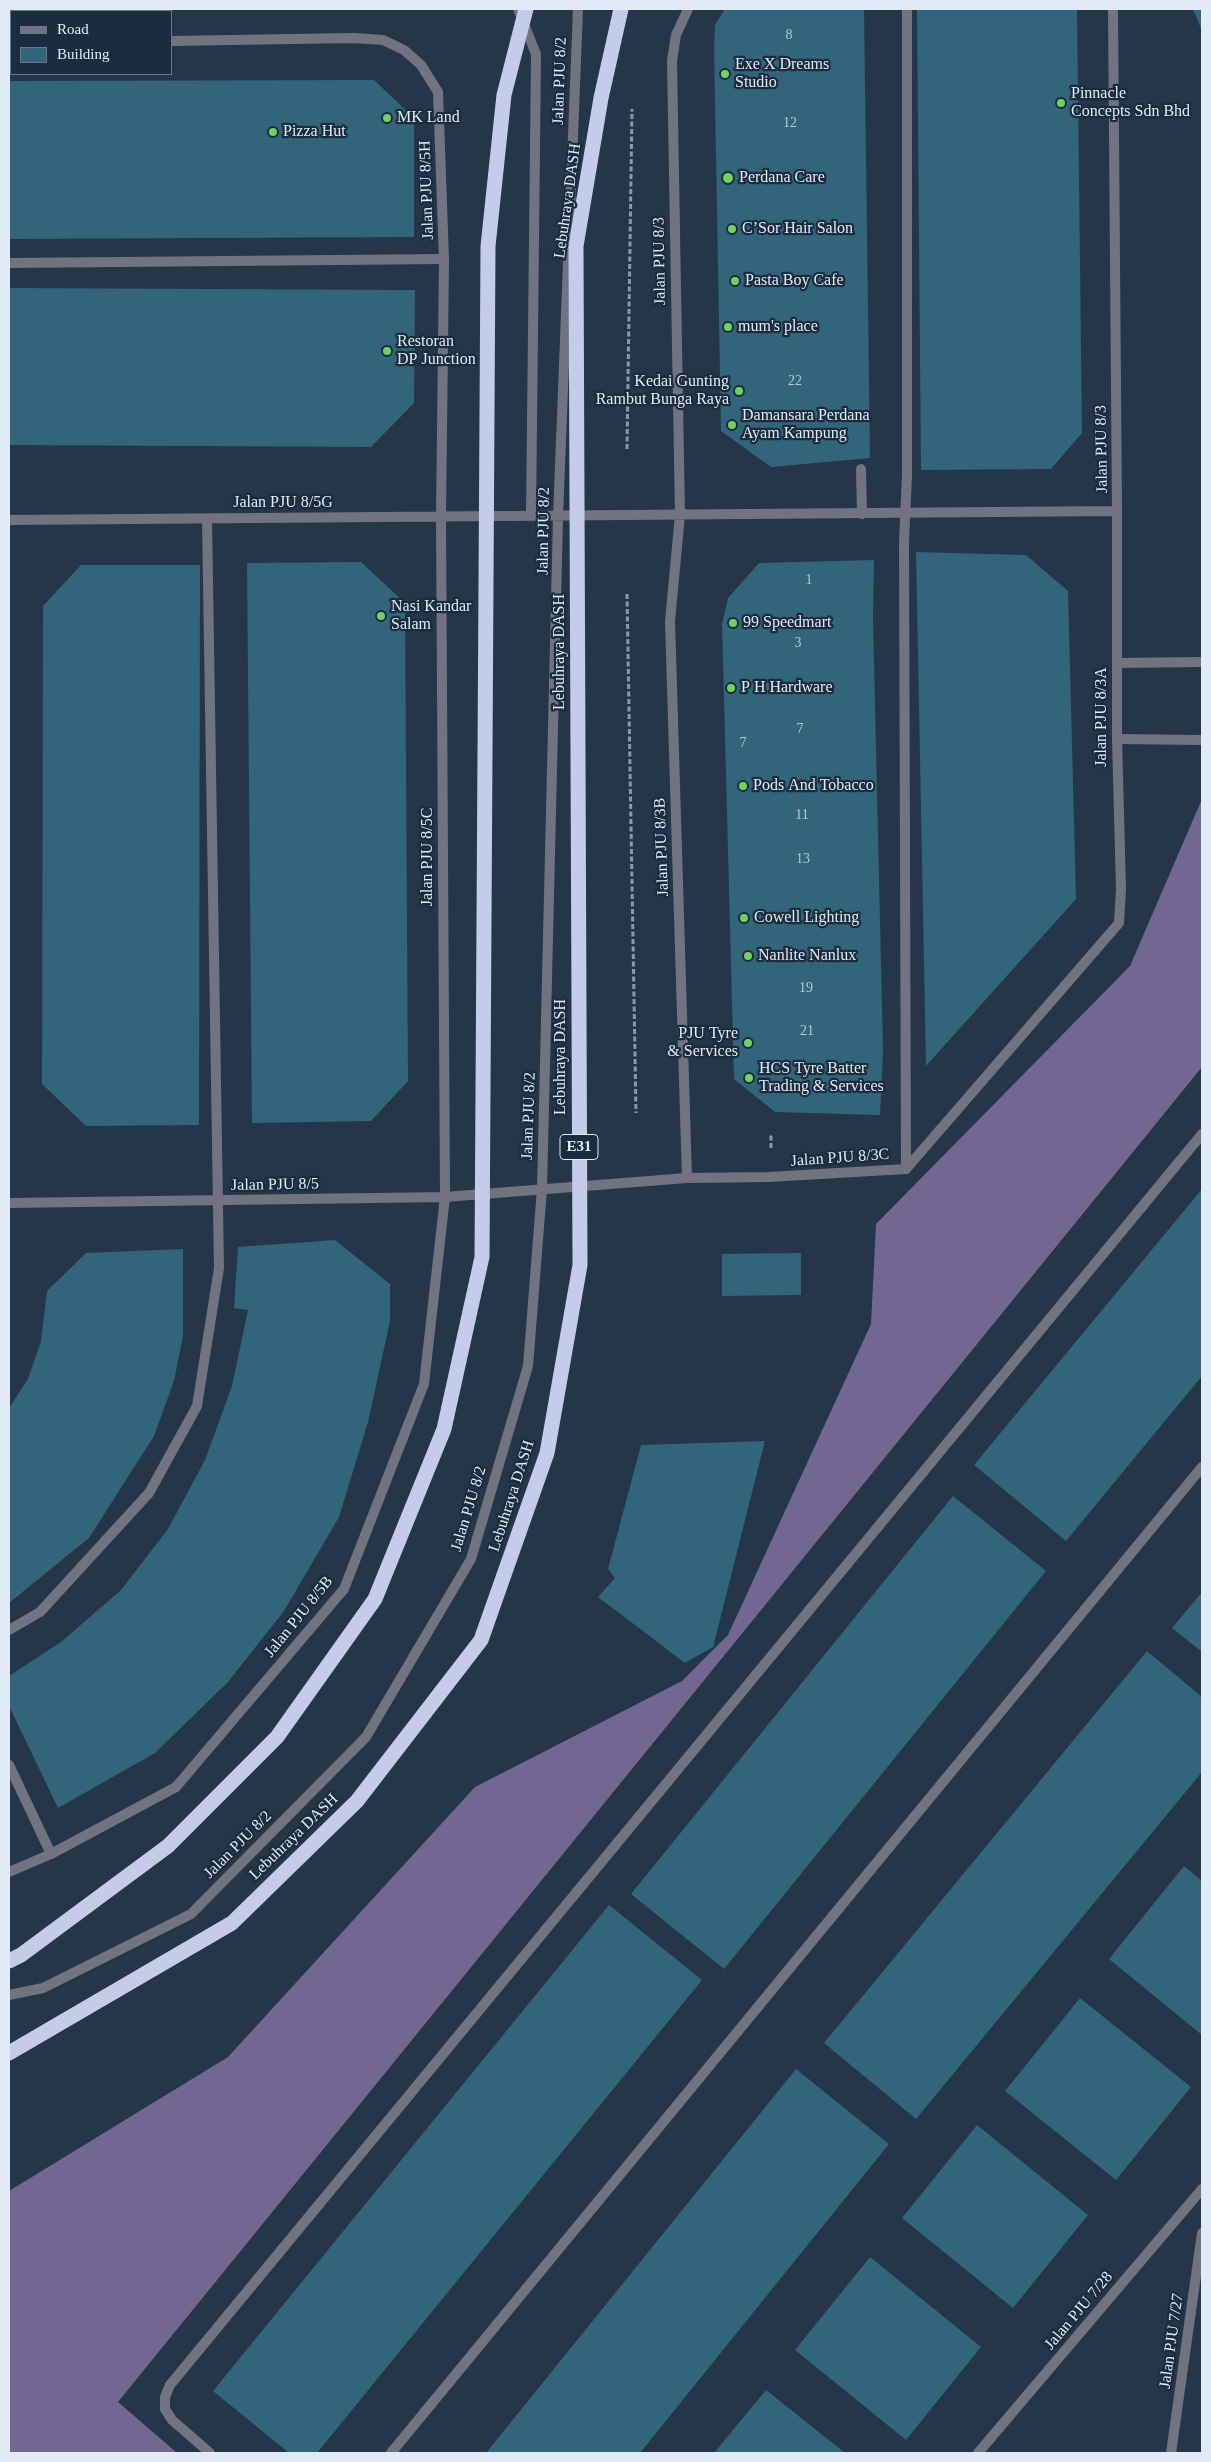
<!DOCTYPE html>
<html>
<head>
<meta charset="utf-8">
<style>
  body { margin:0 }
  #map { position:relative; width:1211px; height:2462px; overflow:hidden; background:#253649; font-family:Georgia,serif }
  canvas { display:block }
  .frame { position:absolute; inset:0; border:10px solid #e0ebf7; pointer-events:none }
  .legend { position:absolute; left:10px; top:10px; width:162px; height:65px; box-sizing:border-box; background:#1b2c3e; border:1px solid #6a7888; margin:0; padding:6px 9px; list-style:none; font-size:15px; color:#e0ebf7 }
  .legend li { display:flex; align-items:center; gap:10px; height:25px }
  .legend b { width:25px; border:1px solid #6a7888 }
</style>
</head>
<body>
<div id="map">
<canvas width="1211" height="2462"></canvas>
<div class="frame"></div>
<ul class="legend">
<li><b style="height:6px;background:#717480"></b>Road</li>
<li><b style="height:14px;background:#32647a"></b>Building</li>
</ul>
</div>
<script>
const ctx = document.querySelector('canvas').getContext('2d');
ctx.lineJoin = 'round';
function fillPath(path, color) {
  ctx.fillStyle = color;
  ctx.fill(path, 'evenodd');
}
function toPath(rows) {
  const path = new Path2D();
  for (const r of rows) {
    path.moveTo(r[0], r[1]);
    for (let i = 2; i < r.length; i += 2) path.lineTo(r[i], r[i + 1]);
  }
  return path;
}
function stroke(path, color, width, dash) {
  ctx.strokeStyle = color;
  ctx.lineWidth = width;
  ctx.lineCap = dash ? 'butt' : 'round';
  ctx.setLineDash(dash || []);
  ctx.stroke(path);
}
function label(font, color, halo, rows, align = 'center') {
  ctx.font = font + ' Georgia,serif';
  ctx.lineWidth = 4.5;
  ctx.setLineDash([]);
  ctx.textBaseline = 'middle';
  ctx.strokeStyle = halo;
  ctx.fillStyle = color;
  for (const [text, x, y, turn = 0] of rows) {
    ctx.save();
    ctx.translate(x, y);
    ctx.rotate((+turn || 0) * Math.PI / 180);
    ctx.textAlign = isNaN(turn) ? turn : align;
    if (halo) ctx.strokeText(text, 0, 0);
    ctx.fillText(text, 0, 0);
    ctx.restore();
  }
}
fillPath(toPath([
  [1202,799,1202,1067,118,2402,177,2453,9,2453,9,2191,228,2057,475,1787,682,1681,728,1635,871,1324,876,1224,1130,966]
]), '#716790');
fillPath(toPath([
  [725,9,864,9,870,458,771,467,721,431,714,47,715,25],
  [917,9,1077,9,1082,433,1051,469,921,470],
  [1193,9,1202,9,1202,31],
  [374,80,414,118,414,237,9,239,9,81],
  [9,288,415,290,414,403,371,447,9,445],
  [916,552,1026,555,1068,591,1076,899,926,1066],
  [874,560,873,619,883,1050,880,1115,775,1112,734,1079,722,624,728,598,759,563],
  [361,562,405,603,408,1081,371,1121,252,1123,247,563],
  [81,565,200,565,199,1125,86,1126,42,1084,43,606],
  [1202,1189,1202,1376,1066,1541,974,1465],
  [335,1240,390,1284,390,1321,368,1422,339,1517,284,1611,228,1682,155,1753,58,1808,9,1706,9,1676,61,1642,121,1590,168,1529,205,1460,232,1386,248,1310,234,1308,238,1247],
  [183,1249,183,1336,174,1381,154,1436,89,1538,9,1603,9,1408,28,1379,41,1341,47,1291,86,1253],
  [801,1253,801,1295,722,1296,722,1254],
  [765,1441,713,1647,685,1663,598,1597,615,1578,608,1569,641,1445],
  [953,1496,1046,1571,724,1969,631,1894],
  [1202,1592,1202,1652,1172,1628],
  [1147,1651,1202,1697,1202,1772,916,2119,824,2043],
  [1184,1866,1202,1881,1202,2035,1109,1959],
  [609,1905,702,1980,317,2453,289,2453,213,2391],
  [1080,1998,1191,2087,1116,2180,1005,2091],
  [796,2069,889,2144,640,2453,486,2453],
  [977,2125,1088,2215,1013,2308,902,2218],
  [870,2257,981,2347,906,2440,795,2350],
  [766,2390,845,2453,714,2453]
]), '#32647a');
stroke(toPath([
  [627,449,632,109],
  [627,594,636,1113],
  [771,1148,771,1134]
]), '#8b98a8', 3, [5, 2.5]);
stroke(toPath([
  [9,263,444,259],
  [861,469,862,514],
  [1117,663,1202,662],
  [1117,739,1202,740],
  [906,1169,904,542,907,475,907,9],
  [9,1630,40,1612,149,1493,197,1406,219,1268,207,519],
  [9,1765,51,1854],
  [210,2453,172,2420,165,2409,165,2397,170,2385,1202,1134]
]), '#717480', 10);
stroke(toPath([
  [518,9,536,54,531,516],
  [9,43,11,43],
  [9,520,1117,511],
  [687,1178,670,621,680,515,672,61,676,35,688,9],
  [9,1203,445,1197,687,1178,769,1177,906,1169,1119,923,1121,889,1117,739,1117,511,1113,9],
  [9,1872,51,1854,176,1787,344,1589,424,1384,445,1197,441,517,444,259,438,92,421,65,404,50,383,40,353,38,171,41],
  [9,1995,43,1988,191,1914,366,1737,471,1559,528,1366,542,1189,558,517,578,9],
  [391,2453,1202,1467],
  [978,2453,1202,2189],
  [1171,2453,1202,2233]
]), '#717480', 10);
stroke(toPath([
  [9,1961,21,1955,168,1846,277,1737,375,1599,444,1429,482,1257,488,246,504,95,526,9],
  [9,2053,232,1923,357,1801,481,1640,547,1453,580,1265,576,246,601,98,621,9]
]), '#c5cce9', 15);
for (const [x, y, r, color] of [
  [725,74,5,"#70d35f"],
  [1061,103,5,"#70d35f"],
  [387,118,5,"#70d35f"],
  [273,132,5,"#70d35f"],
  [728,178,6,"#70d35f"],
  [732,229,5,"#70d35f"],
  [735,281,5,"#70d35f"],
  [728,327,5,"#70d35f"],
  [387,351,5,"#70d35f"],
  [739,391,5,"#70d35f"],
  [732,425,5,"#70d35f"],
  [381,616,5,"#70d35f"],
  [733,623,5,"#70d35f"],
  [731,688,5,"#70d35f"],
  [743,786,5,"#70d35f"],
  [744,918,5,"#70d35f"],
  [748,956,5,"#70d35f"],
  [748,1043,5,"#70d35f"],
  [749,1078,5,"#70d35f"]
]) {
  const dot = new Path2D();
  dot.arc(x, y, r, 0, 2 * Math.PI);
  ctx.fillStyle = color;
  ctx.fill(dot);
  stroke(dot, '#1b2c3e', 2);
}
label('14px', '#b4c9d8', null, [
  ["8",789,35],
  ["12",790,123],
  ["22",795,381],
  ["1",809,580],
  ["3",798,643],
  ["7",800,729],
  ["7",743,743],
  ["11",802,815],
  ["13",803,859],
  ["19",806,988],
  ["21",807,1031]
]);
for (const [x, y, w] of [
  [579,1147,38]
]) {
  const box = new Path2D();
  box.roundRect(x - w / 2, y - 12.5, w, 25, 4);
  ctx.fillStyle = '#1b2c3e';
  ctx.fill(box);
  stroke(box, '#e0ebf7', 1);
}
label('bold 15px', '#e0ebf7', null, [
  ["E31",579,1147]
]);
label('16px', '#e0ebf7', '#1b2c3e', [
  ["Exe X Dreams",735,65],
  ["Studio",735,83],
  ["Pinnacle",1071,94],
  ["Concepts Sdn Bhd",1071,112],
  ["MK Land",397,118],
  ["Pizza Hut",283,132],
  ["Perdana Care",739,178],
  ["C’Sor Hair Salon",742,229],
  ["Pasta Boy Cafe",745,281],
  ["mum's place",738,327],
  ["Restoran",397,342],
  ["DP Junction",397,360],
  ["Kedai Gunting",729,382,"right"],
  ["Rambut Bunga Raya",729,400,"right"],
  ["Damansara Perdana",742,416],
  ["Ayam Kampung",742,434],
  ["Nasi Kandar",391,607],
  ["Salam",391,625],
  ["99 Speedmart",743,623],
  ["P H Hardware",741,688],
  ["Pods And Tobacco",753,786],
  ["Cowell Lighting",754,918],
  ["Nanlite Nanlux",758,956],
  ["PJU Tyre",738,1034,"right"],
  ["& Services",738,1052,"right"],
  ["HCS Tyre Batter",759,1069],
  ["Trading & Services",759,1087]
], 'left');
label('16px', '#e0ebf7', '#1b2c3e', [
  ["Jalan PJU 8/2",560,81,-88],
  ["Jalan PJU 8/5H",427,190,-92],
  ["Lebuhraya DASH",568,201,-82],
  ["Jalan PJU 8/3",660,261,-91],
  ["Jalan PJU 8/3",1102,449,-91],
  ["Jalan PJU 8/5G",283,503],
  ["Jalan PJU 8/2",544,531,-89],
  ["Lebuhraya DASH",560,652,-90],
  ["Jalan PJU 8/3A",1102,717,-90],
  ["Jalan PJU 8/3B",662,847,-92],
  ["Jalan PJU 8/5C",428,857,-90],
  ["Lebuhraya DASH",561,1057,-90],
  ["Jalan PJU 8/2",529,1116,-88],
  ["Jalan PJU 8/3C",840,1158,-4],
  ["Jalan PJU 8/5",275,1185,-1],
  ["Lebuhraya DASH",512,1496,-72],
  ["Jalan PJU 8/2",469,1509,-73],
  ["Jalan PJU 8/5B",299,1617,-51],
  ["Lebuhraya DASH",294,1837,-44],
  ["Jalan PJU 8/2",238,1845,-45],
  ["Jalan PJU 7/28",1079,2311,-50],
  ["Jalan PJU 7/27",1172,2341,-82]
]);
</script>
</body>
</html>
